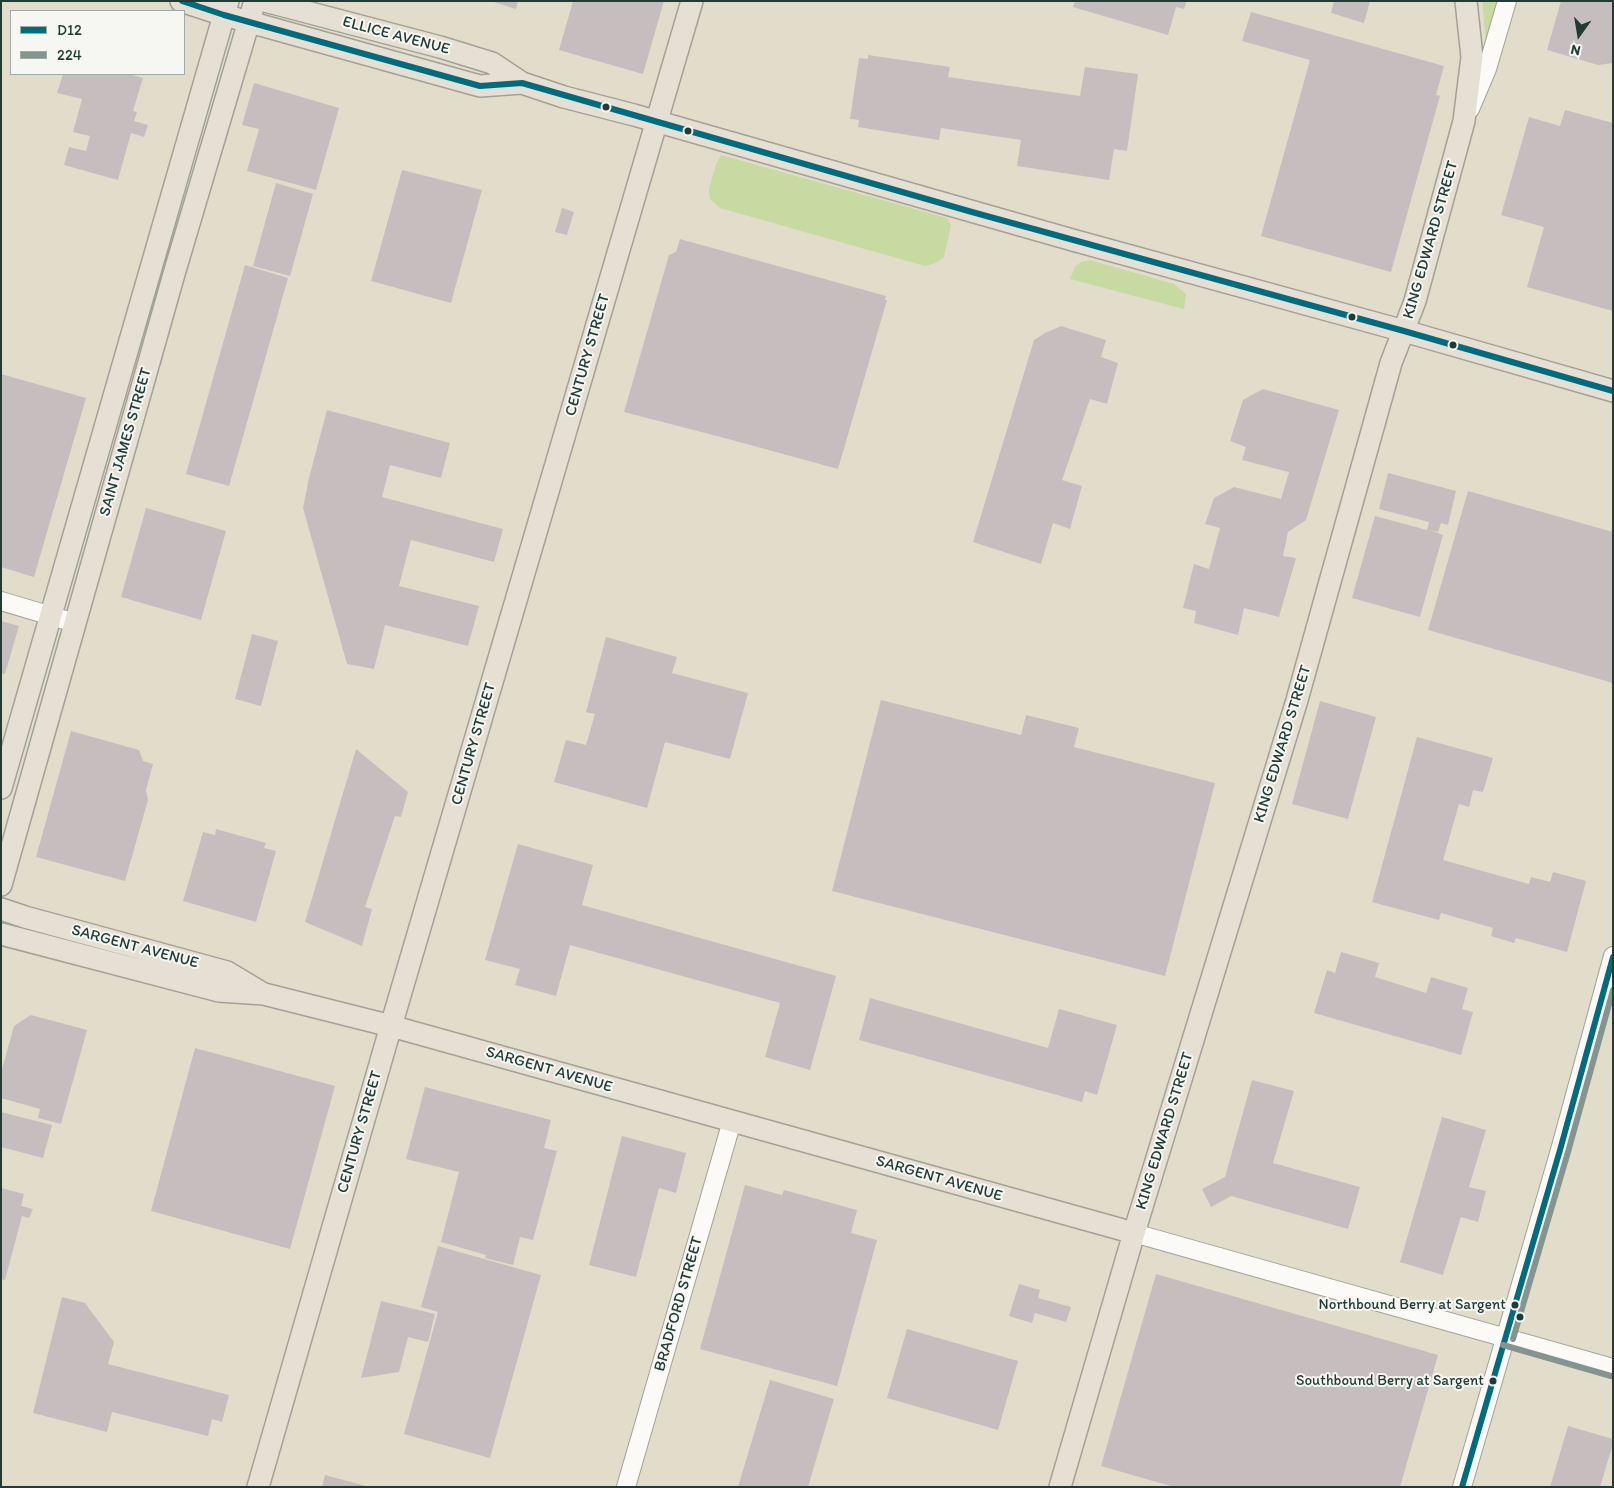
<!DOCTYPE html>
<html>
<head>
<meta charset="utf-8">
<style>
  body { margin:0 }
  #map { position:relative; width:1614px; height:1488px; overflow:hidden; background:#e2ddcb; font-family:Itim,sans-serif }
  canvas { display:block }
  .frame { position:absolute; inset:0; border:2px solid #1f3d34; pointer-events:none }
  .legend { position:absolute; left:10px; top:10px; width:175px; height:65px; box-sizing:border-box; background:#f6f6f2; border:1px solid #a0aca6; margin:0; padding:6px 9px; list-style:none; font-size:15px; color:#1f3d34 }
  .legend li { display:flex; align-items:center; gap:10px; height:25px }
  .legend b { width:25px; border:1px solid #a0aca6 }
  .north { position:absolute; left:1554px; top:10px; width:50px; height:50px; -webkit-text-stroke:4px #f6f6f2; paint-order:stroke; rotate:193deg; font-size:14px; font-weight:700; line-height:20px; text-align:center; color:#1f3d34 }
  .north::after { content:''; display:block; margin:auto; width:18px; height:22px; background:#1f3d34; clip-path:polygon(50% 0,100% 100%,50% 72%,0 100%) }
</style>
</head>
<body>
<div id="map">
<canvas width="1614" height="1488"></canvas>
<div class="frame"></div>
<ul class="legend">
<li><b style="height:6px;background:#026c7e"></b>D12</li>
<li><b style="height:6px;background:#84948f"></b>224</li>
</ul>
<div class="north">N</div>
</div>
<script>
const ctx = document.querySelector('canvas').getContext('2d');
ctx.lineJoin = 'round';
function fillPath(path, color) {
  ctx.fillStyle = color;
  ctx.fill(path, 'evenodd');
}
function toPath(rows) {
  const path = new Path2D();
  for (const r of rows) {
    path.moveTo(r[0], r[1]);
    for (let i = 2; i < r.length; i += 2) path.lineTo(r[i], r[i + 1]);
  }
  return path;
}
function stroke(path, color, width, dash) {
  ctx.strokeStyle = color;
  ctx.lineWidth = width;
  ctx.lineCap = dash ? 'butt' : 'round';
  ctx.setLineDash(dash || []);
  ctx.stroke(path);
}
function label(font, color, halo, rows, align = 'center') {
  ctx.font = font + ' Itim,sans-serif';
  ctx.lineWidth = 4;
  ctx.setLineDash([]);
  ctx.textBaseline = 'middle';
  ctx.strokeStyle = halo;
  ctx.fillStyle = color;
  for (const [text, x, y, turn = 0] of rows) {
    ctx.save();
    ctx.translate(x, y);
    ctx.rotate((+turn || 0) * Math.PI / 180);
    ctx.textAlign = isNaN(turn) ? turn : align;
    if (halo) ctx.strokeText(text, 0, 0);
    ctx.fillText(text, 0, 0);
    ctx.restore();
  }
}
fillPath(toPath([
  [1482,1,1499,1,1486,45,1483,9],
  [721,155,947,218,951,225,944,257,936,263,925,266,720,208,710,199,709,189,716,164],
  [1090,260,1174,284,1186,294,1184,309,1070,279,1075,267,1081,262]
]), '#c6daa2');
fillPath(toPath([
  [491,1,518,1,516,9],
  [573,1,664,1,643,74,559,50],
  [1075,1,1187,1,1184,9,1176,7,1168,35,1073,7],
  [1334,1,1370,1,1364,23,1331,13],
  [1561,1,1613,1,1613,63,1598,65,1547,50],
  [1251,12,1444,66,1436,95,1440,96,1391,272,1261,236,1310,60,1242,41],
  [868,55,950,67,948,77,1080,96,1085,67,1138,74,1127,151,1114,149,1109,180,1017,166,1021,140,941,128,939,140,858,127,859,120,850,119,859,58,868,59],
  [63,74,129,74,143,78,133,111,137,112,134,121,148,125,144,137,131,133,118,180,64,165,69,147,86,151,90,136,73,132,82,99,57,93],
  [254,83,339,108,316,190,247,171,259,129,242,125],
  [1565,110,1613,123,1613,311,1527,287,1544,227,1501,215,1529,117,1560,126],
  [402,170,482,190,451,303,371,281],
  [276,183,313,194,290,276,253,266],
  [562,208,574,212,567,235,555,232],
  [680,239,886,296,885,300,887,300,838,469,732,440,624,412,669,255,676,252],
  [245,265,288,278,229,486,186,474],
  [1061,326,1106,340,1101,357,1118,363,1107,404,1090,399,1062,480,1082,486,1070,529,1053,523,1041,564,973,542,1034,340,1045,333],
  [1,374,86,398,34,577,1,567],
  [1263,389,1339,410,1306,520,1288,532,1283,556,1296,558,1279,617,1244,608,1238,635,1194,623,1196,611,1183,608,1194,564,1209,569,1220,528,1205,524,1214,498,1234,487,1281,499,1289,472,1242,460,1246,447,1230,441,1243,400],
  [327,410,450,443,441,478,390,465,382,497,503,529,494,562,411,540,399,586,479,606,468,646,385,625,374,669,347,664,303,508,309,478],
  [1388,473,1456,491,1448,525,1441,523,1438,532,1430,530,1443,535,1420,617,1352,598,1375,516,1427,530,1429,522,1379,509],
  [1468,491,1613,532,1613,683,1428,630],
  [146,508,226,531,201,620,121,597],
  [1,621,19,626,5,674,1,673],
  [252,634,278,641,261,706,235,699],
  [606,637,677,657,672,673,748,693,730,759,665,742,647,808,554,782,566,740,586,745,595,714,586,712],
  [881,700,1021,735,1026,715,1079,728,1074,747,1215,783,1165,976,832,891],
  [1320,701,1376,717,1348,819,1292,804],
  [71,731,139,750,143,761,153,764,146,790,148,800,125,881,36,857],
  [1417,737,1493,758,1483,792,1473,790,1469,807,1459,804,1443,860,1529,884,1531,877,1550,882,1553,872,1586,881,1567,952,1516,938,1514,943,1491,936,1493,928,1441,913,1439,920,1372,902],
  [356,749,408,792,401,817,395,816,365,907,372,909,362,946,305,922],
  [216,829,266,843,264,848,276,851,256,922,183,901,203,832,215,835],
  [518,844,593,865,582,905,836,976,810,1070,765,1057,780,1003,570,945,556,996,515,985,520,969,485,960],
  [1341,952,1379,963,1375,977,1426,993,1431,977,1468,988,1462,1009,1473,1012,1461,1055,1314,1013,1327,970,1335,973],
  [870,998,1048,1048,1059,1009,1117,1025,1097,1095,1085,1091,1082,1102,859,1040],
  [31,1015,87,1030,61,1124,38,1118,40,1109,1,1098,1,1073,14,1026],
  [195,1048,335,1086,290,1249,151,1211],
  [1252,1080,1294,1091,1273,1163,1360,1187,1348,1229,1231,1196,1211,1207,1202,1189,1225,1177],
  [425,1087,551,1120,544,1148,557,1151,533,1240,520,1237,513,1265,485,1258,486,1255,441,1242,459,1172,406,1159],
  [1,1112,52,1125,43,1158,1,1147],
  [1442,1117,1486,1130,1469,1187,1486,1191,1478,1222,1461,1217,1443,1275,1400,1262],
  [622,1136,686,1153,676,1193,659,1188,636,1277,589,1265],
  [745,1185,782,1195,784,1190,857,1210,851,1233,877,1240,837,1386,700,1349],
  [1,1188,24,1194,21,1206,33,1209,29,1218,22,1216,5,1280,1,1279],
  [438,1246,541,1275,490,1458,404,1434,438,1312,421,1307],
  [1156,1274,1438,1355,1400,1487,1174,1487,1101,1466],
  [1019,1284,1040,1290,1038,1298,1071,1307,1066,1322,1035,1313,1032,1323,1009,1316],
  [62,1297,85,1303,114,1342,108,1364,229,1395,222,1422,212,1419,208,1436,112,1412,107,1432,33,1413],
  [381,1301,435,1314,428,1342,408,1337,399,1372,361,1378],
  [907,1329,1018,1361,998,1430,887,1398],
  [770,1380,834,1399,808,1487,738,1487],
  [1568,1426,1613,1439,1613,1444,1600,1487,1550,1487],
  [325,1475,366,1486,366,1487,322,1487]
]), '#c6bebe');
const minor = toPath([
  [1470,109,1487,69,1507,1],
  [1,601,75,623],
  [1134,1233,1613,1368],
  [626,1487,732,1121],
  [1462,1487,1560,1150,1613,956]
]);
const major = toPath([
  [181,1,224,15,480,86,522,83],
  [265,1,440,47,492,63,522,83,564,97,634,115,1076,241,1404,331,1613,391],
  [1,788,228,1],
  [1,885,174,274,255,1],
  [1,909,25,917,227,972,262,993],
  [1,934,219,991,264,994,391,1026,1134,1233],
  [258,1487,391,1026,692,1],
  [1060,1487,1134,1233,1297,700,1391,363,1415,301,1464,121,1472,57,1466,1]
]);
stroke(minor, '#a1a296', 20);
stroke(major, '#a1a296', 24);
stroke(minor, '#fbfaf7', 18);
stroke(major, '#e6e0d4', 21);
stroke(toPath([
  [182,1,224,15,480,86,522,83,972,212,1404,331,1613,391],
  [1462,1487,1560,1150,1613,957]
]), '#026c7e', 6);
stroke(toPath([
  [1513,1339,1568,1152,1613,990],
  [1503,1345,1611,1376]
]), '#84948f', 6);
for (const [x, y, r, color] of [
  [606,107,4.5,"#1f3d34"],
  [688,131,4.5,"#1f3d34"],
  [1352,317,4.5,"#1f3d34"],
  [1453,345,4.5,"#1f3d34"],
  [1515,1305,4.5,"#1f3d34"],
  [1520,1317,4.5,"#1f3d34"],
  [1493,1381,4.5,"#1f3d34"]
]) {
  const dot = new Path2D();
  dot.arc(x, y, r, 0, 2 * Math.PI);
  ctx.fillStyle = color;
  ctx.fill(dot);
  stroke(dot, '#f6f6f2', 2);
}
label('15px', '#1f3d34', '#f6f6f2', [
  ["Northbound Berry at Sargent",1506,1305],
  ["Southbound Berry at Sargent",1484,1381]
], 'right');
label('16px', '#1f3d34', '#f6f6f2', [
  ["ELLICE AVENUE",396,36,15],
  ["KING EDWARD STREET",1431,240,-74],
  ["CENTURY STREET",588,355,-74],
  ["SAINT JAMES STREET",126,442,-74],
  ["CENTURY STREET",474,744,-74],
  ["KING EDWARD STREET",1283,744,-73],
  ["SARGENT AVENUE",135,947,15],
  ["SARGENT AVENUE",549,1070,16],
  ["KING EDWARD STREET",1165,1131,-73],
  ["CENTURY STREET",360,1132,-74],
  ["SARGENT AVENUE",939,1179,16],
  ["BRADFORD STREET",679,1304,-74]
]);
</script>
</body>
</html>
